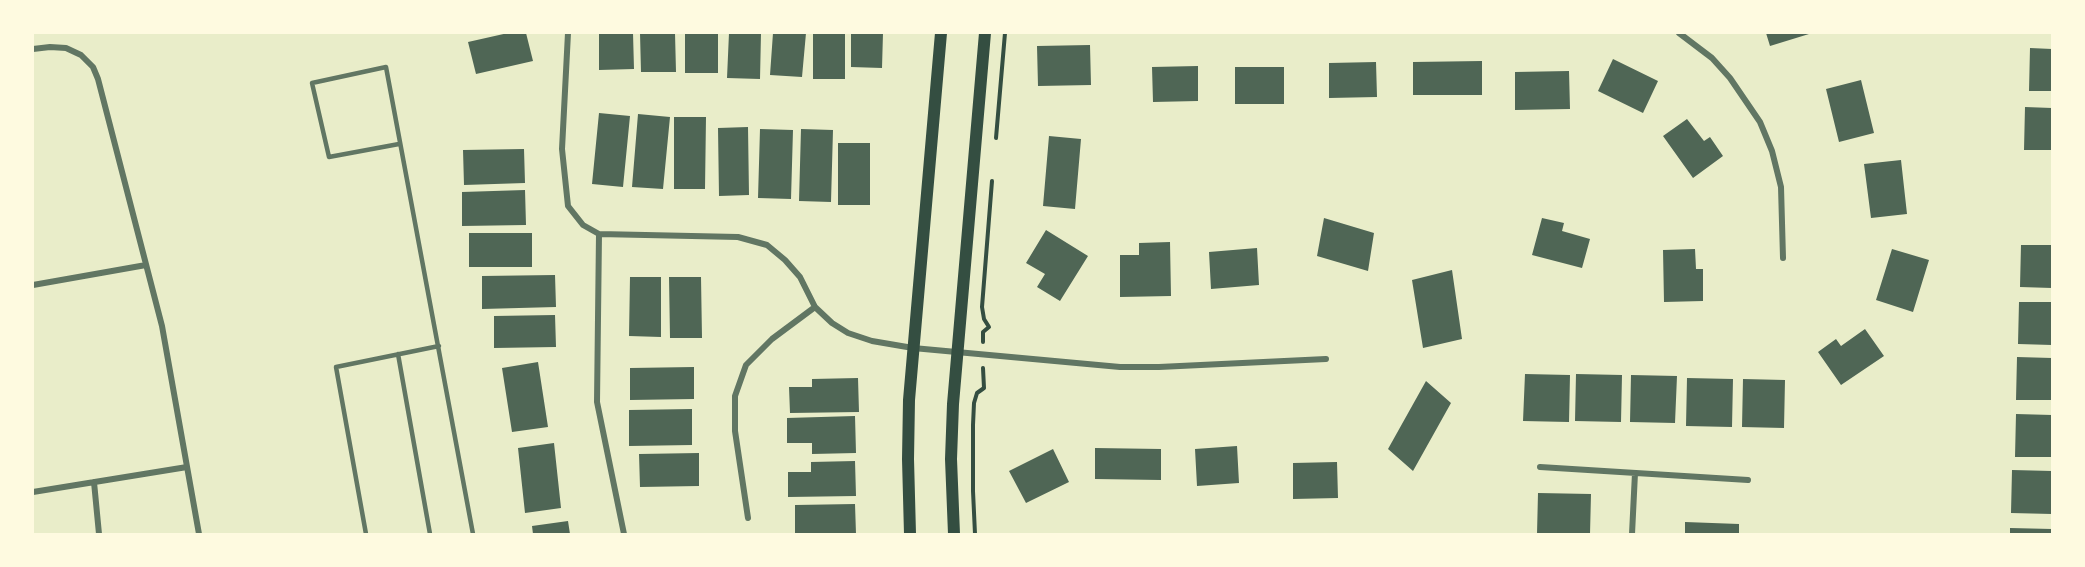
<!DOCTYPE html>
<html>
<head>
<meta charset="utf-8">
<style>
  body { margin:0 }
  #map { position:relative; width:2085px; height:567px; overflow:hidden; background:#e9edc9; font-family:Barlow,sans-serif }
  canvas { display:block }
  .frame { position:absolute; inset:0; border:34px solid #fefae0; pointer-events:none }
</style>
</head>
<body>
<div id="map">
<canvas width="2085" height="567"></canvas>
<div class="frame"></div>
</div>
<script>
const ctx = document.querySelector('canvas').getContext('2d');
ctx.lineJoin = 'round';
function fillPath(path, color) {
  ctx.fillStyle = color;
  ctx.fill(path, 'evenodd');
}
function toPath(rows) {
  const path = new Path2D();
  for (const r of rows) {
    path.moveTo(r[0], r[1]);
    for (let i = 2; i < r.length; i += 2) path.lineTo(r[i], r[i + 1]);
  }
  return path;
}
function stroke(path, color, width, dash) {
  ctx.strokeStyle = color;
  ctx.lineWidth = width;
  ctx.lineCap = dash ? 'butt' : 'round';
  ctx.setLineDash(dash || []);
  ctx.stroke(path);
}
fillPath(toPath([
  [508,33,526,33,533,61,476,74,468,42],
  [599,33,633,33,634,69,599,70],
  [640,33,675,33,676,72,641,72],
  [685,33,718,33,718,73,685,73],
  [729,33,761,33,760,79,727,78],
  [773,33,806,33,802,77,770,75],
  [813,33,845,33,845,79,813,79],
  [851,33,883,33,882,68,851,67],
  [1766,33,1809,33,1809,34,1770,46],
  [1090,45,1091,85,1038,86,1037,46],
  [2030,48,2052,49,2052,91,2029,91],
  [1613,59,1658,81,1643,113,1598,91],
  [1482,61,1482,95,1413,95,1413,62],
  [1376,62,1377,97,1329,98,1329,63],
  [1198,66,1198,101,1153,102,1152,67],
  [1235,67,1284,67,1284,104,1235,104],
  [1569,71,1570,109,1515,110,1515,72],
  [1861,80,1874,133,1839,142,1826,89],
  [2025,107,2052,108,2052,150,2024,150],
  [599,113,630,116,623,187,592,184],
  [638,114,670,117,663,189,632,187],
  [674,117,706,117,705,189,674,189],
  [1687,119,1704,141,1710,137,1723,156,1693,178,1663,136],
  [748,127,749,195,719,196,718,128],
  [760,129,793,130,791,199,758,198],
  [801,129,833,130,831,202,799,201],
  [1049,136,1081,139,1075,209,1043,206],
  [838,143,870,143,870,205,838,205],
  [524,149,525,183,464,185,463,150],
  [1901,160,1907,214,1871,218,1864,164],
  [525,190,526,225,462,226,462,192],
  [1324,218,1374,233,1368,271,1317,256],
  [1542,218,1564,223,1562,231,1590,239,1582,268,1532,255],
  [1046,230,1088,256,1060,301,1037,287,1045,274,1026,263],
  [469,233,532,233,532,267,469,267],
  [1170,242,1171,296,1120,297,1120,255,1139,255,1139,243],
  [2021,245,2052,245,2052,288,2020,287],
  [1257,248,1259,285,1211,289,1209,252],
  [1695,249,1696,269,1703,269,1703,301,1664,302,1663,250],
  [1892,249,1929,260,1913,312,1876,300],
  [1452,270,1462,339,1423,348,1412,280],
  [555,275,556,307,482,309,482,276],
  [630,277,661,277,661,337,629,336],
  [669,277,701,277,702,338,670,338],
  [2019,302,2052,302,2052,345,2018,344],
  [555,315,556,347,494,348,494,316],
  [1865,329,1884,356,1841,385,1818,352,1836,339,1841,346],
  [2017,357,2052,358,2052,400,2016,400],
  [538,362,548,427,512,432,502,368],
  [694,367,694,399,630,400,630,368],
  [1525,374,1570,375,1569,422,1523,421],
  [1576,374,1622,375,1621,422,1575,421],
  [1631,375,1677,376,1675,423,1630,422],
  [858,378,859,412,790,413,789,387,812,387,812,379],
  [1687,378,1733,379,1732,427,1686,426],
  [1743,379,1785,380,1784,428,1742,427],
  [1426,381,1451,403,1413,471,1388,449],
  [692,409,692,445,629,446,629,410],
  [2016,414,2052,415,2052,457,2015,457],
  [855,416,856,453,812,454,812,443,787,443,787,418],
  [554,443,561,508,525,513,518,448],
  [1237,446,1239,483,1197,486,1195,449],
  [1095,448,1161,449,1161,480,1095,479],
  [1053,449,1069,482,1026,503,1009,471],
  [699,453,699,486,640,487,639,454],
  [855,461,856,496,788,497,788,472,811,472,811,462],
  [1337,462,1338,498,1293,499,1293,463],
  [2012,470,2052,471,2052,514,2011,513],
  [1538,493,1591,494,1590,534,1537,534],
  [855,504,856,534,795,534,795,505],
  [568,521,570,534,533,534,532,526],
  [1685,522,1739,524,1739,534,1685,534],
  [2010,528,2052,529,2052,534,2010,534]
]), '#4f6655');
stroke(toPath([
  [996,138,1005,33],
  [983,342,983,332,989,327,984,319,982,307,992,181],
  [975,534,973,491,973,425,974,403,977,393,984,388,983,368]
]), '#344e41', 4);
stroke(toPath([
  [399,144,329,157,312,83,386,67,473,534],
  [398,354,430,534],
  [366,534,336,367,439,346]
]), '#617663', 4.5);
stroke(toPath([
  [568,33,562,149,568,206,583,225,599,234,738,237,767,245,785,260,800,277,815,307,832,323,848,333,872,341,913,348,1120,367,1159,367,1326,359],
  [1679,33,1712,58,1730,78,1760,122,1772,151,1781,187,1783,258],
  [33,49,50,47,66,48,81,55,93,67,98,79,162,326,199,534],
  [599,234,597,402,624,534],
  [33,285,146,265],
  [1540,467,1748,480],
  [94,482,99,534],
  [33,492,187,467],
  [748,518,735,431,735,396,746,365,772,339,815,307],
  [1632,534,1635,473]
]), '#617663', 6);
stroke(toPath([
  [910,534,908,459,909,400,941,33],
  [954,534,951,459,953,404,985,33]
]), '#344e41', 12);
</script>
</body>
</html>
